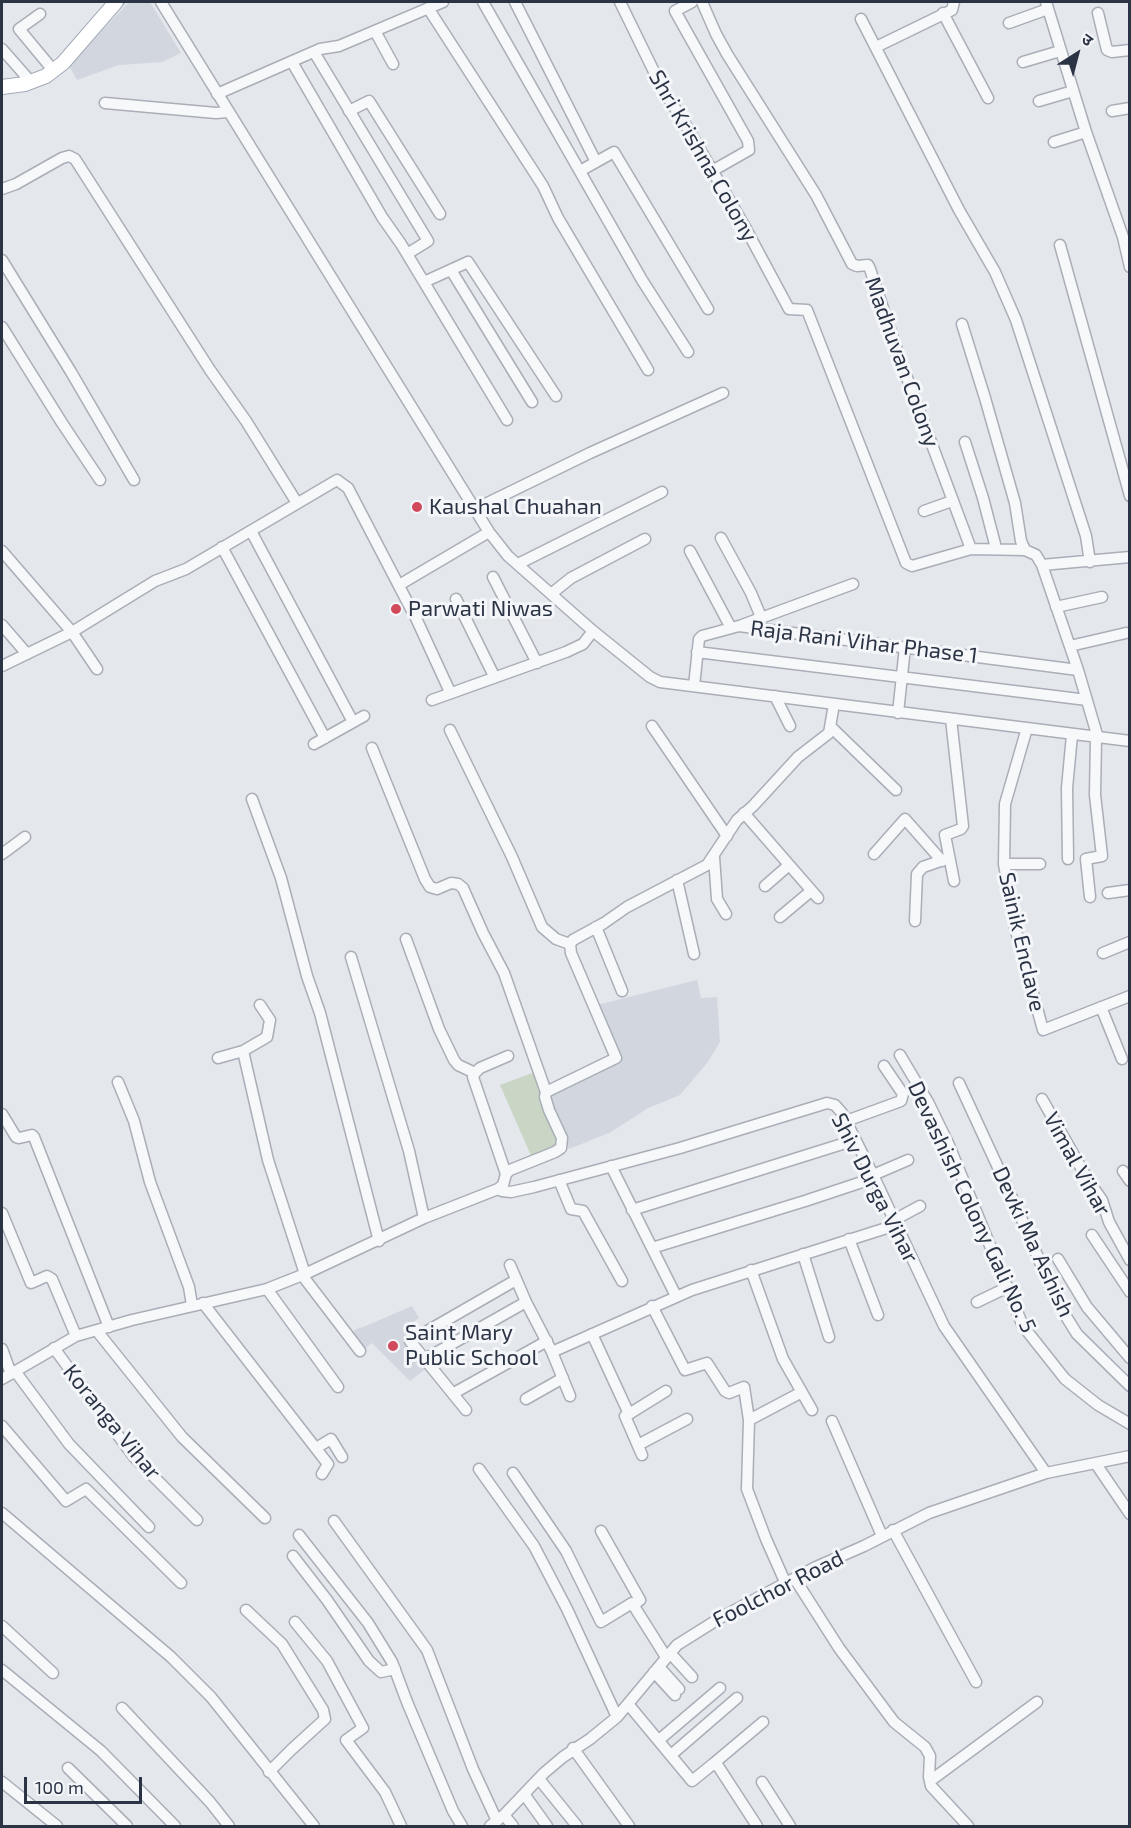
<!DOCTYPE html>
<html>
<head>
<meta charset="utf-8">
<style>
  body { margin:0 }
  #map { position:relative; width:1131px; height:1828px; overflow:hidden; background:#e4e7ec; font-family:"Exo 2","Noto Sans Devanagari",sans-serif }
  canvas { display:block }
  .frame { position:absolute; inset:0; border:3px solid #2b3445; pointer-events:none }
  .north { position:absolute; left:1047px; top:24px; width:60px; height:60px; -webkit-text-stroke:4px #f4f6f9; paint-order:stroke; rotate:36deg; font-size:16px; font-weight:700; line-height:24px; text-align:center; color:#2b3445 }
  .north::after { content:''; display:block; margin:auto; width:21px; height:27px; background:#2b3445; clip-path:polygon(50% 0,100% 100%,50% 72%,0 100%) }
  .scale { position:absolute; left:24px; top:1777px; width:118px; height:27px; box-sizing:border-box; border:3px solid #2b3445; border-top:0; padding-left:8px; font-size:18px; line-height:21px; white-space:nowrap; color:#2b3445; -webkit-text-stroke:4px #f4f6f9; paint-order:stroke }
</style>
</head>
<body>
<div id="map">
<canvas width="1131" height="1828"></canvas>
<div class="frame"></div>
<div class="north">उ</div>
<div class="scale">100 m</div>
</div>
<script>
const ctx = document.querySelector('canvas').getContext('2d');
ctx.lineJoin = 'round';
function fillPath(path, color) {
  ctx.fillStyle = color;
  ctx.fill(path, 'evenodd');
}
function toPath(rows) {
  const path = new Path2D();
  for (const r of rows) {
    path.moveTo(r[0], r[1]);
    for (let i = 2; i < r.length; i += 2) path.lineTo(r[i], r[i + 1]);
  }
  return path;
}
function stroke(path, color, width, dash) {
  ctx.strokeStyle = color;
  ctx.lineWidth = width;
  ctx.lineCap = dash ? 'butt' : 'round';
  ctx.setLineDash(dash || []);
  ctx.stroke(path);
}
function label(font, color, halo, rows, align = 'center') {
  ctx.font = font + ' "Exo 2",sans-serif';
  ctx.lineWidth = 6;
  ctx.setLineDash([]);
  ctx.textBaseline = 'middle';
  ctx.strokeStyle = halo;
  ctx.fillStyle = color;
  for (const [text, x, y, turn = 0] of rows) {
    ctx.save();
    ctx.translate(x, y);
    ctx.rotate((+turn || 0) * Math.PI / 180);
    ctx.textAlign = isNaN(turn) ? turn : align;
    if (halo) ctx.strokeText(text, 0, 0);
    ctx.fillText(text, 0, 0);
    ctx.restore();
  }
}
fillPath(toPath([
  [129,2,150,2,181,53,162,62,119,65,77,80,69,66],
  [697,980,701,998,717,997,720,1042,707,1063,680,1095,648,1108,611,1132,569,1149,550,1099,552,1091,620,1059,597,1005],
  [412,1306,419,1318,413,1322,418,1330,405,1341,428,1367,410,1381,372,1343,363,1350,351,1333,360,1327,361,1328]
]), '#d2d6de');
fillPath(toPath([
  [535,1072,559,1140,554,1149,532,1158,500,1085]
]), '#c9d6c5');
stroke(toPath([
  [119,8,125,2]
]), '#9fb4cc', 2);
const minor = toPath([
  [161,2,489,532,508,556,593,631,650,677,660,682,1130,741],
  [483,2,642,280,688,352],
  [515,2,596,162],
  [620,2,662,88,687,127,745,227,789,309,807,310,906,563,912,566,971,549],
  [692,2,675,11,748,141,749,150,712,171],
  [702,2,716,34,727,54,816,195,852,264,857,266,868,265,870,269,900,359,971,549,1025,550,1036,555,1042,565],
  [1046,2,1086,132,1123,237,1130,267],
  [428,8,543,186,558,218,648,370],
  [943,13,988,98],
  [1098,13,1107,50,1112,52,1130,50],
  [40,14,19,29,53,70],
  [861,19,959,210,995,272,1016,320,1086,536,1090,562],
  [1009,23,1048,9],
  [375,31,393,64],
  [876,47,952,10,954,2],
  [2,49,31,82],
  [314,52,428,241,407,254],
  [292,62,382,217,401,244,507,420],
  [1023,62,1060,51],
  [217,94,320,49,339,46,443,2],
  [1039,101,1073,91],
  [105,103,216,113,227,112],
  [349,111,369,101,440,214],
  [1112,111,1130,108],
  [1054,142,1086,132],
  [580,171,614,152,708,309],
  [2,189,16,184,62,158,69,156,75,159,210,370,246,421,297,503],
  [1060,245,1130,496],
  [2,260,71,372,134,480],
  [451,270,532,402],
  [424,282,468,262,556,396],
  [962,324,985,398,1015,503,1021,541,1025,550],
  [2,327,62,423,100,480],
  [965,442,983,498,996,548],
  [475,509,590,453,723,393],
  [924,511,952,501],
  [251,531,353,722],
  [721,538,751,593,761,617],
  [222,547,325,738],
  [2,551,72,632,97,669],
  [690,551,731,628],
  [518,564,662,492],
  [493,577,537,663],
  [399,585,489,532],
  [551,594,571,578,645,539],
  [456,599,494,676],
  [1056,607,1102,597],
  [415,616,450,692],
  [2,625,27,654],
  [742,625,853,584],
  [1070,646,1126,633],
  [697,652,1087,700],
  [2,666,72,632,155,581,186,569,337,480,348,488,411,609],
  [694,686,699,639,702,636,739,626,1078,670],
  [775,696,790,726],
  [432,700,566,652,583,644,593,631],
  [898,713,905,647],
  [951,719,963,826,961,829,945,835,954,881],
  [652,726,727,836],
  [831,727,896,790],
  [1027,728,1005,804,1004,864,1015,927,1043,1030,1130,996],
  [450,730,512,857,542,927,556,939,570,944],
  [1098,738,1078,670,1042,565,1130,557],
  [314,744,364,716],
  [372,748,425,879,430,887,437,889,451,883,458,884,463,888,483,933,504,973,546,1092],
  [252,799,281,878,307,976,320,1013,379,1241],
  [744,813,818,898],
  [2,854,25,837],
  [874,854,905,819,942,861],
  [714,857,717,899,726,914],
  [1068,859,1067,788,1072,735],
  [1004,864,1040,864],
  [677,880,694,954],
  [765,886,789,865],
  [1108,893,1130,890],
  [1090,897,1086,859,1102,856,1095,795,1096,738],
  [780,917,811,891],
  [915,921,917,874,923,867,946,859],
  [596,927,622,991],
  [406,939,439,1029,454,1060,458,1065,475,1073],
  [1103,953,1130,942],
  [351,957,409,1151,424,1218],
  [1101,1007,1122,1059],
  [243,1051,268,1160,305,1274],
  [900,1055,928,1102,948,1143,1023,1326,1065,1379,1098,1405,1130,1424],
  [218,1058,243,1051,267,1037,270,1020,260,1005],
  [118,1082,134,1121,150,1182,189,1287,192,1305],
  [959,1083,1020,1215,1057,1302,1077,1334,1130,1386],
  [1042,1099,1088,1180,1102,1200,1109,1222,1130,1260],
  [2,1114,16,1137,19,1138,32,1135,34,1137,109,1327],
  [846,1121,901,1101,903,1094,884,1066],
  [611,1166,676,1296],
  [1123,1171,1130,1181],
  [506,1174,473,1077,475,1073,480,1068,508,1056],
  [873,1175,908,1160],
  [559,1180,571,1209,583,1211,622,1281],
  [498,1189,502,1191,511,1192,534,1187,680,1148,827,1103,835,1105,842,1113,873,1175,944,1326,1046,1473],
  [632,1210,855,1140],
  [2,1213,31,1283,47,1276,52,1279,76,1336],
  [894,1220,920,1206],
  [1092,1235,1130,1292],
  [849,1239,878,1315],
  [652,1248,805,1201,874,1178],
  [803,1254,829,1337],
  [1058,1259,1087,1307,1130,1358],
  [510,1265,526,1302,552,1352,570,1396],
  [751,1270,783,1359,812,1410],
  [302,1275,360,1351],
  [267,1289,338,1387],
  [977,1302,1008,1287],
  [203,1303,328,1464,322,1474],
  [652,1306,685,1370,707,1363,725,1391,729,1393,744,1387,749,1420,747,1489,766,1539,786,1584],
  [97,1331,182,1437,265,1518],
  [592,1334,629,1414,625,1416,642,1455],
  [54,1348,134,1457,197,1520],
  [2,1349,11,1374],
  [552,1352,692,1290,896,1225],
  [425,1359,526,1302],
  [15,1371,69,1444,149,1527],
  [2,1379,76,1336,132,1320,267,1289,305,1274,424,1218,498,1189,503,1185,506,1174,510,1170,555,1152,561,1148,562,1138,549,1110,545,1097,546,1092,616,1058,571,953,570,944,573,940,604,923,627,907,707,865,737,820,753,806,798,757,829,733,834,704],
  [454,1393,547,1341],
  [526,1399,563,1378],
  [466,1410,410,1341,516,1280],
  [629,1414,666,1391],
  [749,1420,802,1392],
  [832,1421,882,1536],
  [2,1426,66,1501,86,1489,181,1583],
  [638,1445,687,1419],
  [316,1448,331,1439,342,1457],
  [1096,1464,1130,1514],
  [479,1469,534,1546,567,1609,617,1717],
  [513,1473,566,1551,601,1622,632,1603,666,1657],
  [2,1513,171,1657,211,1697,314,1826],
  [334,1521,427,1650,473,1769,497,1821],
  [893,1530,976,1682],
  [601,1531,640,1600,634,1605],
  [299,1535,368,1623,392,1662,407,1702,453,1811,462,1826],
  [293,1556,327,1600,369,1661,381,1672,395,1669],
  [795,1579,839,1648,894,1722,925,1747,930,1756,929,1777,931,1786,968,1826],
  [246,1610,282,1644,323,1710,325,1719,291,1750,269,1772],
  [295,1622,327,1661,363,1728,346,1740,385,1792,401,1826],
  [2,1626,53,1673],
  [670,1653,692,1677],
  [661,1669,679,1689],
  [2,1670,101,1751,175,1826],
  [654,1672,675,1695],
  [628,1704,692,1781,713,1764,718,1766,757,1826],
  [122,1708,210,1802,229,1826],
  [659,1740,720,1688],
  [573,1748,629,1826],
  [671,1755,737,1698],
  [713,1764,763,1722],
  [68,1768,127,1826],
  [539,1779,577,1826],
  [930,1781,1037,1702],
  [2,1782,57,1826],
  [762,1782,790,1826],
  [524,1794,547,1826],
  [504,1815,513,1826],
  [490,1826,504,1815,544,1773,563,1757,590,1739,617,1717,677,1645,720,1618,816,1567,864,1546,929,1513,1046,1473,1130,1456]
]);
const major = toPath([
  [2,87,25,84,46,76,63,63,116,2]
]);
stroke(minor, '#a9aeb7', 13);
stroke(major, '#a3abb8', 16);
stroke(minor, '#f7f8fa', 10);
stroke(major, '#fff', 14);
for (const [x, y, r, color] of [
  [417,507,6,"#d1495b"],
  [396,609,6,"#d1495b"],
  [393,1346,6,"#d1495b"]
]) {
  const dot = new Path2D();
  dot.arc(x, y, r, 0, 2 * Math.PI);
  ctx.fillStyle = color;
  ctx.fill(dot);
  stroke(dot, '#f4f6f9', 2);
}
label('22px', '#2b3445', '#f4f6f9', [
  ["Shri Krishna Colony",703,156,60],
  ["Madhuvan Colony",902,362,70],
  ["Raja Rani Vihar Phase 1",864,642,7],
  ["Sainik Enclave",1022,942,77],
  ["Vimal Vihar",1077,1164,61],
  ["Shiv Durga Vihar",875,1188,63],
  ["Devashish Colony Gali No. 5",972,1207,65],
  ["Devki Ma Ashish",1033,1242,65],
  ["Koranga Vihar",112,1422,51],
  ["Foolchor Road",778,1589,-27]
]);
label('22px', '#2b3445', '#f4f6f9', [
  ["Kaushal Chuahan",429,507],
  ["Parwati Niwas",408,609],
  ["Saint Mary",405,1333],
  ["Public School",405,1358]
], 'left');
</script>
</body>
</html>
